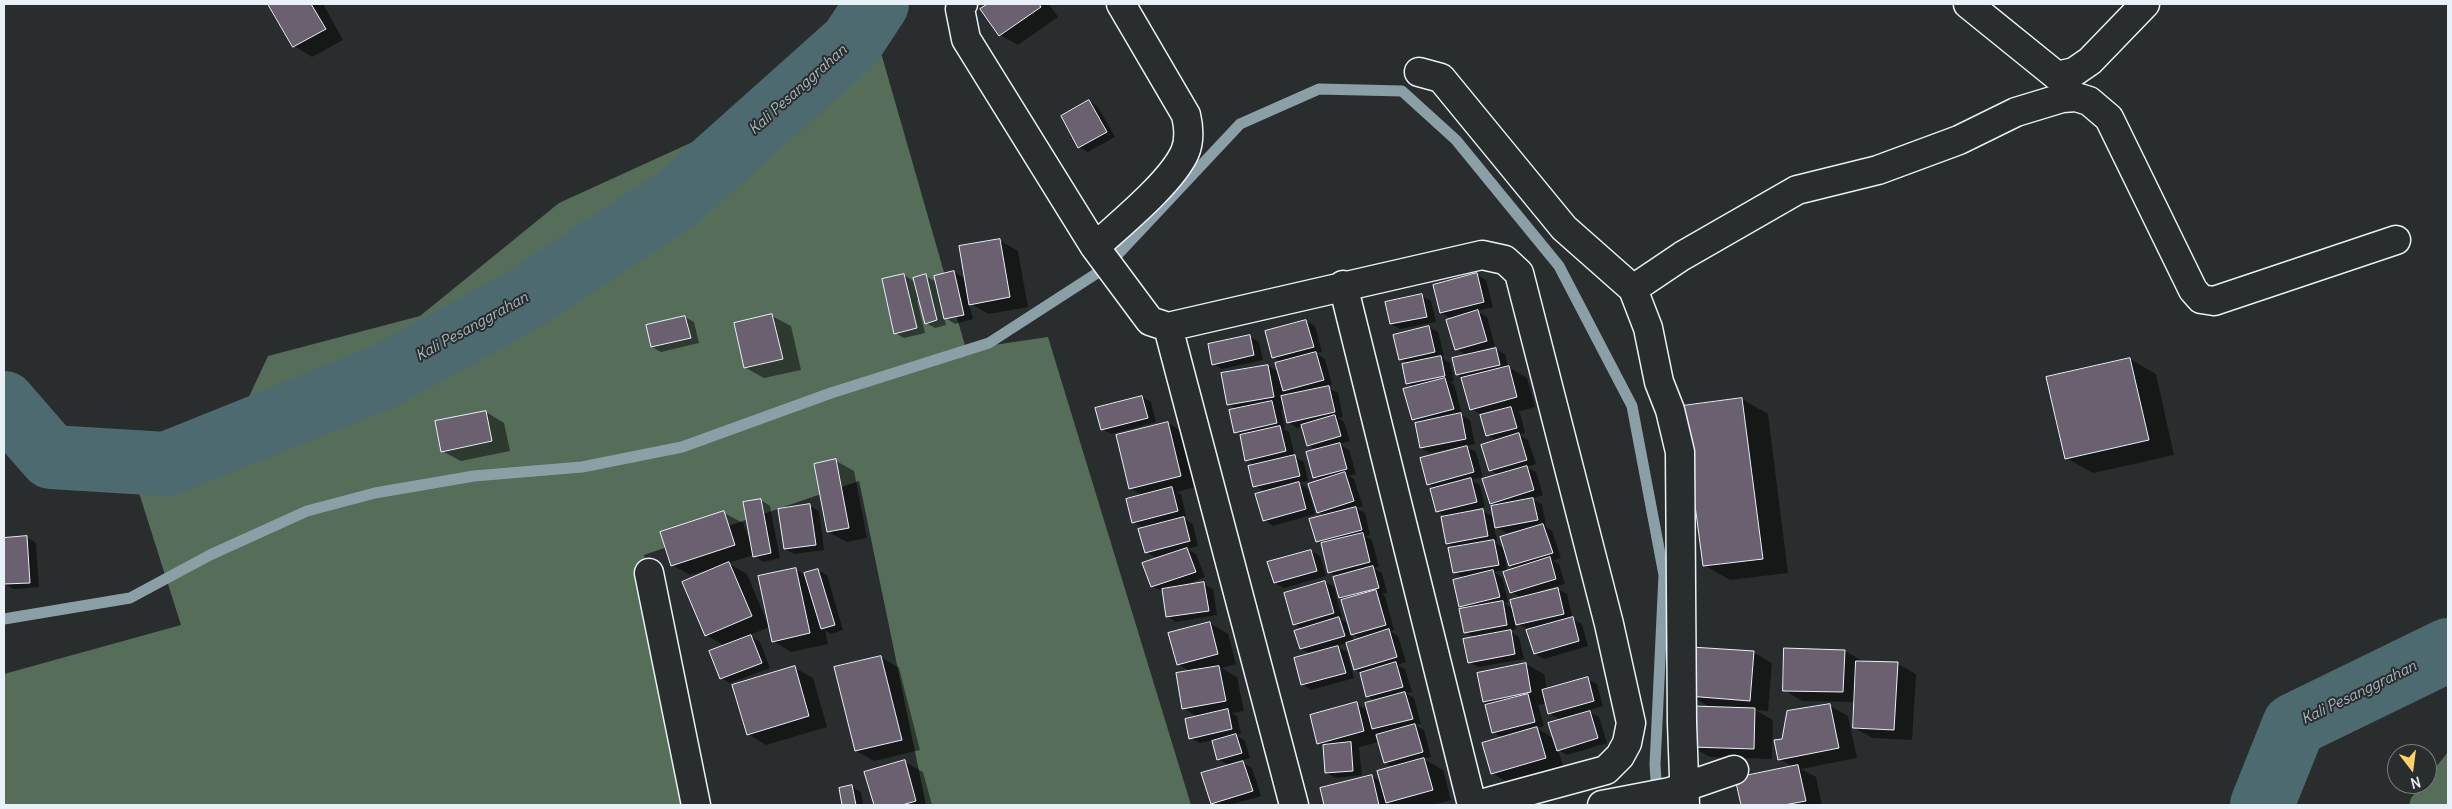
<!DOCTYPE html>
<html>
<head>
<meta charset="utf-8">
<style>
  body { margin:0 }
  #map { position:relative; width:2452px; height:809px; overflow:hidden; background:#2a2d2e; font-family:Delius,sans-serif }
  canvas { display:block }
  .frame { position:absolute; inset:0; border:5px solid #e8f1f8; pointer-events:none }
  .north { position:absolute; left:2387px; top:744px; width:50px; height:50px; box-sizing:border-box; background:#2a2d2e; border:1px solid #767b7f; border-radius:50%; rotate:165deg; font-size:14px; font-weight:700; line-height:20px; text-align:center; color:#e8f1f8 }
  .north::after { content:''; display:block; margin:auto; width:18px; height:22px; background:#ffd166; clip-path:polygon(50% 0,100% 100%,50% 72%,0 100%) }
</style>
</head>
<body>
<div id="map">
<canvas width="2452" height="809"></canvas>
<div class="frame"></div>
<div class="north">N</div>
</div>
<script>
const ctx = document.querySelector('canvas').getContext('2d');
ctx.lineJoin = 'round';
function fillPath(path, color) {
  ctx.fillStyle = color;
  ctx.fill(path, 'evenodd');
}
function strokePath(path, color, width, dash) {
  ctx.strokeStyle = color;
  ctx.lineWidth = width;
  ctx.lineCap = dash ? 'butt' : 'round';
  ctx.setLineDash(dash || []);
  ctx.stroke(path);
}
function label(font, color, halo, rows, align = 'center') {
  ctx.font = font + ' Delius,sans-serif';
  ctx.lineWidth = 4;
  ctx.setLineDash([]);
  ctx.textBaseline = 'middle';
  ctx.strokeStyle = halo;
  ctx.fillStyle = color;
  for (const [text, x, y, turn = 0] of rows) {
    ctx.save();
    ctx.translate(x, y);
    ctx.rotate((+turn || 0) * Math.PI / 180);
    ctx.textAlign = isNaN(turn) ? turn : align;
    if (halo) ctx.strokeText(text, 0, 0);
    ctx.fillText(text, 0, 0);
    ctx.restore();
  }
}
const green = new Path2D(`
  M861 4H867L966 349 1048 337 1191 805H926L859 481 644 555 707 805H4V674L181 625 132 471 227 444 268 356 420 316 559 203 732 124Z
  M2448 752V805H2409L2411 798 2422 784H2427V778Z`);
const shadow = new Path2D(`
  M269 4H323L343 40 312 57 294 46Z
  M990 4H1049L1058 17 1018 45 1000 35 982 10Z
  M1089 101 1098 107 1115 137 1088 152 1079 147Z
  M999 240 1018 251 1028 307 989 314 969 303 973 319 955 324 944 317 946 325 935 328 926 323 920 299 917 300 925 333 904 338 895 333 904 275 915 282 925 276 937 282 954 272 966 279Z
  M1477 275 1486 280 1493 307 1477 311 1487 317 1495 346 1475 352V354L1495 349 1505 354 1508 367 1527 378 1535 407 1517 412 1520 413 1525 433 1519 435 1528 440 1536 464 1527 467 1536 472 1543 495 1532 499 1542 504 1546 525H1543L1552 531 1561 558 1553 561 1559 564 1565 584 1539 591V594L1558 589 1567 594 1573 619 1582 624 1588 646 1544 659 1535 654 1528 629 1515 623 1516 629 1509 631 1519 637 1524 659 1478 667 1469 662 1476 638 1465 632 1466 609 1460 606 1465 578 1454 572 1455 548 1448 544 1447 517 1437 511 1436 489 1428 484 1456 448 1430 453 1421 448 1420 423 1413 419 1414 387 1407 383 1409 364 1400 359 1429 327 1438 332 1444 356 1441 357 1450 363 1454 381 1450 382 1454 384 1462 414H1460L1470 420 1475 444 1465 446 1476 452 1483 477 1471 480 1480 485 1485 507 1466 512 1467 514 1483 511 1495 518 1497 506 1491 503 1499 475 1490 470 1497 441 1487 435 1482 415 1471 409 1463 378 1457 374 1468 356 1456 349 1453 319 1441 313ZM1494 526 1506 533 1523 529V531L1504 548 1494 542 1497 541ZM1505 551 1510 566 1516 569 1507 572 1504 552ZM1504 570 1511 592 1522 598 1513 609 1504 603 1508 602 1502 577 1494 572Z
  M1422 296 1431 301 1436 322 1400 329 1391 324Z
  M772 316 791 326 801 370 764 378 746 368 736 324Z
  M685 317 694 322 699 343 661 352 652 347 648 326Z
  M1306 321 1315 326 1322 352 1316 353 1325 359 1332 385 1327 387 1338 393 1343 417 1338 418 1344 422 1350 441 1339 444 1349 450 1356 474 1349 476 1354 479 1363 506 1356 508 1365 513 1370 535 1365 536 1372 540 1379 567 1374 568 1382 573 1387 593 1382 594 1385 596 1394 630 1390 631 1398 636 1406 662 1398 665 1405 669 1412 692 1406 693 1414 698 1421 724 1415 725 1424 730 1431 757 1424 759 1443 770 1451 800 1433 805H1326L1322 789 1372 776 1381 782 1394 768 1385 762 1379 742 1359 747 1362 775 1336 778 1326 773 1324 746 1318 743 1356 704 1369 711 1375 701 1367 696 1361 673 1355 670 1347 643 1336 646 1347 652 1354 678 1311 690 1302 684 1311 654 1301 649 1303 629 1294 624 1325 582 1334 587 1342 618 1340 619 1350 624 1340 598 1338 577 1329 572 1322 545 1317 541 1325 516 1318 512 1321 481 1314 477 1318 451 1308 445 1303 426 1297 428 1288 422 1285 408 1281 409 1285 428H1282L1289 432 1295 457 1304 462 1308 481 1299 483 1308 489 1315 514 1273 526 1264 520 1265 492 1255 486 1256 466 1246 460 1241 435 1235 432 1238 410 1228 404 1268 366 1279 372 1282 363 1273 357ZM1351 633 1361 639 1354 642Z
  M1249 336 1259 342 1263 360 1222 369 1213 364Z
  M2130 359 2156 374 2174 455 2093 473 2066 458Z
  M1142 397 1151 402 1156 422 1111 434 1102 429Z
  M1742 399 1768 414 1788 573 1730 580 1704 565Z
  M486 412 504 423 510 451 461 461 442 451Z
  M1168 423 1186 434 1199 486 1177 492 1181 494 1186 516 1181 517 1193 524 1198 546 1187 549 1196 554 1205 577 1177 588 1204 584 1213 589 1217 615 1176 622 1167 616 1163 591 1152 587 1165 557V555L1155 557 1146 552 1145 529 1133 522 1144 496 1130 488Z
  M836 461 854 471 867 538 847 542 828 532Z
  M761 500 770 506 780 558 763 562 754 555 728 563 747 574 767 622 796 570 804 574 818 570 827 575 843 630 831 634 825 630 828 644 791 652 773 641 770 627 750 635 760 642 770 668 730 683 721 678 725 646 706 635 715 568 690 575 672 565 724 513 743 523 754 552Z
  M810 506 819 511 824 550 794 554 785 549Z
  M27 537 36 543 39 587 14 589 4 584V539Z
  M1311 551 1320 556 1326 576 1284 588 1275 583Z
  M1210 623 1228 634 1236 664 1221 668 1237 677 1244 711 1232 713 1237 716 1241 734 1236 735 1245 741 1250 758 1240 761 1252 768 1261 796 1230 805H1216L1212 803 1230 766 1218 759 1213 740 1200 743 1191 738 1198 717 1183 708 1191 672 1178 664Z
  M1845 651 1863 661 1898 664 1916 674 1912 740 1873 738 1854 728 1856 702 1802 701 1784 690Z
  M1753 652 1772 663 1768 711 1755 710 1773 720 1772 759 1710 757 1692 747 1712 708 1689 695Z
  M881 657 899 668 920 750 874 761 856 751Z
  M1526 664 1544 674 1547 690 1587 679 1597 684 1603 706 1587 711 1599 717 1607 743 1567 755 1558 750 1564 768 1510 784 1492 773 1503 738 1493 732 1489 705 1484 702ZM1547 703 1549 713 1559 719 1572 715 1573 717 1554 739 1537 728 1544 726 1538 705Z
  M795 668 813 678 827 727 766 745 748 734Z
  M1830 706 1848 716 1857 758 1801 769 1816 777 1822 805H1742L1737 779 1794 767 1779 759 1783 740Z
  M905 762 923 772 932 805H875L866 773Z
  M852 787 861 792 863 805H844L841 789Z`);
const stream = new Path2D(`
  M4 619 130 598 210 555 307 511 375 493 474 476 582 467 682 447 831 393 989 343 1105 268 1240 124 1319 89 1402 91 1456 140 1559 266 1632 406 1664 575 1655 765 1657 795`);
const river = new Path2D(`
  M4 403 51 457 166 464 385 376 521 301 674 201 852 42 877 4
  M2262 805 2294 725 2448 650`);
const building = new Path2D(`
  M268 4H311L326 29 293 47Z
  M988 4H1039L1041 7 999 36 980 9Z
  M1089 100 1107 132 1078 148 1061 116Z
  M1000 239 1010 297 969 305 959 246Z
  M954 271 964 315 944 319 934 276Z
  M1477 273 1484 302 1440 313 1433 285Z
  M904 274 917 328 894 334 882 279Z
  M926 274 937 320 925 324 913 278Z
  M1422 294 1427 317 1390 324 1385 302Z
  M1478 310 1487 341 1455 350 1446 320Z
  M772 314 783 359 744 368 734 323Z
  M685 316 691 338 651 347 646 325Z
  M1306 320 1314 347 1272 358 1265 331Z
  M1429 326 1435 352 1399 360 1393 335Z
  M1250 335 1254 355 1212 365 1208 344Z
  M1496 348 1500 365 1456 375 1452 358Z
  M1316 352 1324 380 1283 391 1275 363Z
  M1441 356 1445 376 1406 384 1402 364Z
  M2130 358 2149 440 2065 459 2046 377Z
  M1268 365 1274 397 1227 405 1221 373Z
  M1509 366 1517 397 1470 410 1461 378Z
  M1445 378 1454 409 1412 420 1403 389Z
  M1329 386 1335 412 1287 423 1281 396Z
  M1142 396 1148 418 1101 430 1095 408Z
  M1742 398 1763 559 1703 566 1682 406Z
  M1272 401 1277 423 1234 433 1229 410Z
  M1511 407 1517 428 1486 436 1480 415Z
  M486 411 492 441 441 452 435 421Z
  M1461 413 1466 439 1420 448 1415 423Z
  M1335 415 1341 436 1307 446 1301 425Z
  M1168 422 1181 476 1129 489 1116 435Z
  M1280 426 1286 451 1245 461 1240 435Z
  M1519 433 1527 460 1489 471 1481 445Z
  M1340 443 1347 469 1313 478 1306 452Z
  M1467 446 1474 472 1427 485 1420 458Z
  M1295 455 1300 476 1253 487 1248 466Z
  M836 459 849 528 827 532 814 464Z
  M1527 466 1534 490 1490 504 1482 479Z
  M1345 472 1354 501 1317 513 1308 484Z
  M1471 478 1477 502 1436 512 1430 489Z
  M1299 482 1306 509 1263 521 1255 494Z
  M1172 487 1178 511 1132 523 1126 499Z
  M1533 498 1538 520 1495 528 1491 506Z
  M761 499 771 553 753 557 743 502Z
  M810 504 816 545 784 549 778 509Z
  M1356 507 1362 530 1316 542 1309 519Z
  M1483 509 1488 536 1446 544 1441 517Z
  M724 511 735 545 671 566 660 532Z
  M1184 517 1190 541 1145 553 1138 529Z
  M1543 524 1553 553 1509 566 1500 537Z
  M1363 533 1370 562 1328 573 1321 543Z
  M27 536 30 583 4 584V538Z
  M1494 540 1499 565 1453 573 1448 548Z
  M1187 548 1196 572 1151 587 1142 563Z
  M1311 550 1317 571 1274 583 1267 562Z
  M1550 557 1556 579 1510 593 1503 572Z
  M729 562 752 616 705 636 682 582Z
  M1373 566 1379 588 1339 598 1333 577Z
  M796 568 810 633 772 642 758 576Z
  M818 569 835 625 821 629 804 573Z
  M1493 570 1500 597 1459 607 1453 580Z
  M1325 581 1334 613 1293 625 1284 593Z
  M1204 582 1209 611 1166 617 1162 589Z
  M1558 588 1564 614 1516 625 1510 600Z
  M1376 590 1386 625 1351 635 1341 600Z
  M1503 601 1507 625 1464 633 1459 609Z
  M1339 617 1345 636 1300 649 1294 631Z
  M1573 617 1579 641 1534 654 1526 630Z
  M1210 622 1218 654 1177 665 1168 633Z
  M1389 629 1397 657 1354 670 1346 643Z
  M1511 630 1515 654 1468 663 1463 639Z
  M751 635 762 663 720 679 709 651Z
  M1338 646 1346 673 1301 685 1294 658Z
  M1691 647 1754 651 1750 701 1688 696Z
  M1784 648 1845 650 1843 692 1783 691Z
  M881 656 902 740 855 751 834 667Z
  M1856 661 1898 662 1894 730 1853 728Z
  M1396 662 1403 687 1366 697 1360 673Z
  M1526 663 1531 692 1483 702 1477 673Z
  M795 666 809 716 747 735 732 685Z
  M1219 666 1226 701 1182 709 1176 673Z
  M1588 677 1594 701 1548 714 1542 690Z
  M1405 692 1413 719 1372 729 1365 703Z
  M1528 694 1535 722 1492 733 1485 705Z
  M1357 702 1364 731 1317 744 1310 715Z
  M1830 704 1839 748 1778 760 1774 740 1782 739 1787 711Z
  M1692 706 1755 708 1754 749 1691 747Z
  M1228 709 1232 729 1189 739 1185 719Z
  M1590 711 1598 738 1557 751 1548 723Z
  M1415 724 1423 752 1384 763 1376 735Z
  M1537 727 1546 758 1491 774 1482 743Z
  M1236 734 1242 753 1217 760 1212 741Z
  M1351 742 1353 771 1325 773 1323 745Z
  M1424 758 1433 790 1386 803 1377 771Z
  M905 760 916 801 902 805H874L864 772Z
  M1243 761 1253 791 1211 804 1201 773Z
  M1798 765 1806 801 1784 805H1741L1735 778Z
  M1372 775 1379 805H1324L1320 788Z
  M852 785 856 805H842L839 788Z`);
const street = new Path2D(`
  M963 4 960 9 966 39 1095 247 1150 321 1168 327 1482 255 1505 260 1519 273 1609 624 1631 723 1627 743 1620 756 1606 770 1477 805
  M1968 4 2057 76 2074 72 2090 61 2145 4
  M1419 72 1441 78 1564 228 1633 289 1648 328 1659 382 1670 410 1680 452 1682 723 1685 805
  M1095 247C1120 224 1172 182 1185 152 1190 140 1189 128 1186 115L1121 4
  M1343 285 1472 805
  M1633 289 1682 256 1797 190 1878 170 1959 140 2016 112 2062 98 2076 97 2089 101 2109 118 2193 290 2201 299 2214 301 2396 240
  M1168 327 1294 805
  M649 573 696 805
  M1602 805 1670 792 1734 770`);
const waterNames = [
  ["Kali Pesanggrahan",798,90,-42],
  ["Kali Pesanggrahan",472,327,-29],
  ["Kali Pesanggrahan",2359,693,-26]
];
fillPath(green, '#566d5a');
fillPath(shadow, '#0007');
strokePath(stream, '#8ba0a6', 11);
strokePath(river, '#4d6a70', 64);
fillPath(building, '#6a6070');
strokePath(building, '#e8f1f8', 1);
strokePath(street, '#e8f1f8', 31);
strokePath(street, '#2a2d2e', 28);
label('italic 15px', '#aabbc2', '#2a2d2e', waterNames);
</script>
</body>
</html>
